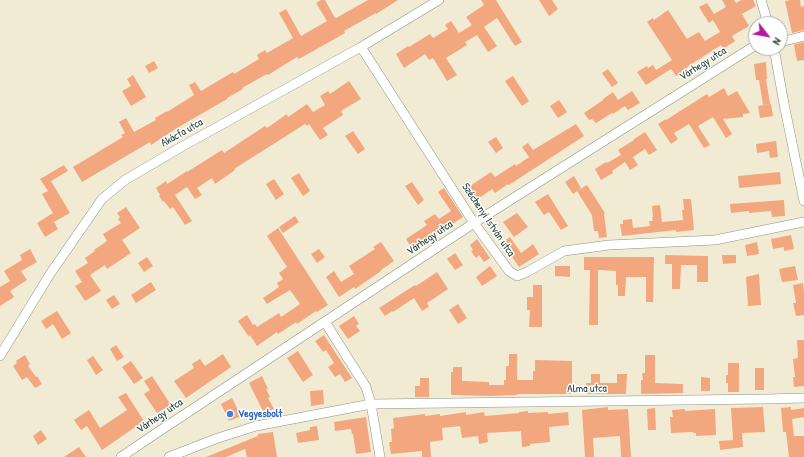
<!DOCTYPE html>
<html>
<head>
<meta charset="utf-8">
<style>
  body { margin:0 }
  #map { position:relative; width:804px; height:457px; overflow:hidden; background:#f2ebd4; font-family:"Patrick Hand",sans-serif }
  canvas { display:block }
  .north { position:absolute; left:748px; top:16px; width:40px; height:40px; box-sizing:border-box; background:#fff; border:1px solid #a5b1ae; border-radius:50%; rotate:121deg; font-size:11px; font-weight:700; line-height:16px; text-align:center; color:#1f3d34 }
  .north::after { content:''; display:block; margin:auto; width:14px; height:18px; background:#b5179e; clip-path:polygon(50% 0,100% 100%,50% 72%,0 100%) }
</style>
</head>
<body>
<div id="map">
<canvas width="804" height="457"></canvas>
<div class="north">N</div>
</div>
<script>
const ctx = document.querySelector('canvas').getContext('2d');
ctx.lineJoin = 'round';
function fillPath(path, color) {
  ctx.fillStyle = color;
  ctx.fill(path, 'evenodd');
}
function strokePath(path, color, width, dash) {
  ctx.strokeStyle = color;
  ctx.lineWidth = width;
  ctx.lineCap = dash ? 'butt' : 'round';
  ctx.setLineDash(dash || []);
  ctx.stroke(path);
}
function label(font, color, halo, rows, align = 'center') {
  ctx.font = font + ' "Patrick Hand",sans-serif';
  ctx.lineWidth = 3;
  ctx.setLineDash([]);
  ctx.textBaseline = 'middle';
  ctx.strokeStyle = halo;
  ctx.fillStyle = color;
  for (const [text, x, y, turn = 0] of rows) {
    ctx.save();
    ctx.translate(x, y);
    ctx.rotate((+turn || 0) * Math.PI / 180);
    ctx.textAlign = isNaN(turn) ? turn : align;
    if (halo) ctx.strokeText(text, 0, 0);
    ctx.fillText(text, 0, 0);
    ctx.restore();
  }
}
const building = new Path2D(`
  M321 0H325L335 18 336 17V18L368 0H398L376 14V13L344 31 345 33 299 59 297 57 268 75 267 74 242 88 243 89 227 98V99L177 128 151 145 150 142 82 182 73 167 123 137 121 135 125 133 119 122 126 118 134 132 156 120 155 118 167 111V112L194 95 189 85 195 82 201 91 233 72 234 74 259 59 257 55 265 50 267 53 293 38 279 13 286 9 301 36 327 21 316 3Z
  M481 0H496L522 42 515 46 497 18 484 27 497 46 488 52 477 35 465 42 467 45 446 58 457 75 447 81 433 58 429 60 425 54 404 68 396 54 408 46 409 47 430 34 433 38 448 29 445 25 451 21 459 33 472 25 466 17 484 5Z
  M539 0H552L558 9 549 16Z
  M722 0H734L736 3 741 0H753L756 6 742 14 749 26 732 36 735 41 723 49 721 45 687 67 688 69 676 76 671 69 646 85 637 72 647 66 648 68 653 65 656 70 672 60 647 22 653 18 654 20 668 10 687 39 699 32 705 41 720 32 713 20 709 23 699 7 707 3 714 14 726 7Z
  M791 0H800L801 7 804 6V30L792 33 785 1Z
  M804 42V60L797 61 794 45 795 44Z
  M154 61 158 68 149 73 145 66Z
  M766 62 767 79H766L770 104 763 105 759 80H756L754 64Z
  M608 69 618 83 612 87 602 73Z
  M133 75 146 97 131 106 122 91 131 86 127 79Z
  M513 76 529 101 522 106 505 81Z
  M349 81 361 99 341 111 343 115 323 128 328 135 320 140 309 124 307 126 305 124 234 169 235 170 215 184 212 178 197 188 202 195 195 199 187 187 175 195 192 221 185 225 173 207 170 209 164 201 163 202 159 196 160 195 156 188 166 181 167 184 187 171V172L222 150 224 153 265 126 267 128 287 114 288 117 307 104 313 112 325 105 320 96 328 91 330 94Z
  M724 88 728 96 737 91 750 113 743 114V117L723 119 732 134 726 138 713 117 698 126 710 145 704 148 689 124 674 133 678 139 671 144 658 124 666 119V120L707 94 709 97Z
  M632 91 640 103 628 110 625 106 613 114 612 113 596 123 592 119 589 120 584 113 603 100V99L613 92 618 100Z
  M559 100 567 112 558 118 550 106Z
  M771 104 773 116 760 118 758 106Z
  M576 124 584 136 509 185 508 184 495 193 492 189 475 201 467 188 491 172 495 177 515 164 516 166 529 157 522 147 528 143 533 150Z
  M353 131 365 149 358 154 345 136Z
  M645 132 657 150 649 155 645 149 633 157 638 165 630 170 625 162 612 171 613 173 601 180 595 169 606 162 607 163 621 155 618 150 634 140V139Z
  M496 137 503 148 496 153 488 142Z
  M776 141 778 157 770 158 769 151 757 153 756 144Z
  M64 165 68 171 51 181 70 213 54 222 58 229 45 237 37 223 53 213 42 194 48 191 40 179Z
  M780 172 781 184 739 188 738 176Z
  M299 173 310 191 303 196 291 178Z
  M574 176 581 188 573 194 565 182Z
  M274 179 284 194 276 200 266 184Z
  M412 182 424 200 418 205 405 186Z
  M587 185 605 213 604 214 607 237 599 238 598 231H594L592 215 577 191Z
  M444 188 463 217 413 250 406 239 427 225 424 221 435 214 439 219 451 211 438 192Z
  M548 194 568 226 561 230 549 212 544 215 535 202Z
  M683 199H691L694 230 676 232V230L622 236 620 224H623V220L632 219 633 228 650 226 649 221H653L652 217H653L652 206 660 205 662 222 683 220 682 210H684Z
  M784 200 785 216 772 217 771 211 749 213V211L731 213 730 204Z
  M126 207 140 228 122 240 131 253 107 269 105 265 90 275 101 291 85 301 75 286 82 282 75 271 88 263 85 258 95 251 94 250 107 241 103 234 121 223 118 219 120 217 117 213Z
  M517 213 528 227 514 237 503 222Z
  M295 216 299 222 283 233 279 227Z
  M278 228 328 305 317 312 316 311 297 324 296 322 278 334 277 332 257 346 250 335 249 337 238 321 247 315 253 325 255 324 257 327 279 313 281 317 300 304 290 290 267 304 263 298 279 287 277 283 283 279 279 273 287 267 267 236Z
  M791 235 794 249 784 251V247L773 249 771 239Z
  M510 237 521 253 533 244 539 254 519 267 508 251 507 252 501 243Z
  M477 239 490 258 484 262 479 255 476 258 471 251 473 250 470 245Z
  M381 242 394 261 381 270V271L355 289 354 287 339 297 326 277 334 271 341 282 354 274 349 266 375 249 373 247Z
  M757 242 759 254 747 256 745 245Z
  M30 249 37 262 21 271 27 280 10 291 14 297 0 306V287L10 281 4 271 22 260 20 255Z
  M319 249 325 257 317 263 311 254Z
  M455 253 463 265 455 270 447 259Z
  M665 255 708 256V282H697V265H681L680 289H672V264H665Z
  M722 255H736V263L723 264Z
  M147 257 153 266 144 272 138 263Z
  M584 257H654L653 302H646V277H626L625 296H618V285H616V271L598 270V325H589L590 270H584Z
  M490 266 497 276 482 286 476 277Z
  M555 266H570V277L555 276Z
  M795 266 798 280 782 282 779 269Z
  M437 272 448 289 427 303 429 307 422 311 414 298 393 312 392 311 385 316 379 308 415 285 416 286Z
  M759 274 761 305 748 306 746 277Z
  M151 282 156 290 136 303 131 295Z
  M803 283 804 292V315L796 316 793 303H796L793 285Z
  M533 285H542V327H529L530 310H527V297H533Z
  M114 295 120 304 112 309 106 300Z
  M458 304 467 318 458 324 449 310Z
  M57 311 71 333 62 339 53 324 46 329 41 321Z
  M354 316 359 324 356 326 360 331 348 339 339 326Z
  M324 335 352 378 345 382 340 374 335 377 328 367 334 363 326 350 323 352 315 341Z
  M797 340H804V386L794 387 793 377H795L793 359 798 358Z
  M116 345 124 357 117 361 110 349Z
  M298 351 313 375 303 382 287 358Z
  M223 354 231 367 186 398 174 381 194 368 192 364 200 359 205 366Z
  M509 354H517V380H533V371H535V360L572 361V394H517V395L489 396 451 395V372H453V367H462V381L489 382V385H504V380H506V366H509Z
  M25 355 30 364 28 366 36 377 37 376 42 384 35 388 27 377 22 380 13 366 17 363 16 361Z
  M645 355H655V383L683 384V393L641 394V380H643L642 373H645Z
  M93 356 103 370 96 375 87 360Z
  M131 361 143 378 134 384 122 367Z
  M728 363H739V392H728V383H726V375H728Z
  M755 368H764V390H755Z
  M591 374H600V383H617V374H627L626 394H586V383H591Z
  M152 376 171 405 157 413 144 394 150 390 144 381Z
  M262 376 268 389H266L270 397 268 398 274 409 264 413 249 383Z
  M701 377 710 378V391H701Z
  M420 378H429V397H415V386H420Z
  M323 390 324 404 311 406 310 391Z
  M126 393 144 421 102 450 87 426 81 430 74 420 89 410 100 428 127 410 118 397Z
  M232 398 241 416 229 421 221 404Z
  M608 407V410L628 409 631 457H621L620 436 593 438 594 457H585L582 410Z
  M763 407 765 432 742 433 743 447 720 450 719 441 733 440 731 408Z
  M791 407V410L804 408V417L792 419 794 436H804V457H789L786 432H783L781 408Z
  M655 408 656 430H648L647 409Z
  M685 409V411L715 409 716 435 696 436V433H693V432L671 433 670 417H673L672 410Z
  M528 411V413L548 412V414L568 412 569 425 549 427 550 442 530 444V446L522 447 521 431 487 433 488 442 479 444 478 436 462 438 460 426 442 428 443 440 430 442 431 457H422V451L391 454 389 442H392L391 429 394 428 393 418 425 414V416L440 414V416L466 412V415L484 412 485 416 519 413V412Z
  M366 417 371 452 356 454 353 434H352L351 429 335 431 334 422Z
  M317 426 319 440 298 443 296 433 310 430V427Z
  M41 430 47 439 38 445 33 436Z
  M273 432 277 457H247L245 449 226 457H206L258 436V434Z
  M79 447 86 457H64Z`);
const minor = new Path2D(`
  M761 0 768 24
  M780 42 804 36
  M361 47 474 223 509 271 517 276 527 272 564 251 609 245 715 240 804 222
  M774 48 784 104 804 201
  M325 322 366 387 371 404 380 457
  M0 356 50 274 102 199 125 180 183 146 361 47 439 0
  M121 457 155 434 474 223 756 45
  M169 457 218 438 256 426 371 404 766 399 804 398`);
const markers = [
  [230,414,4,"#3f7fe0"]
];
const streetNames = [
  ["Várhegy utca",703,64,-32],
  ["Akácfa utca",182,133,-30],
  ["Széchenyi István utca",488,220,56],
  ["Várhegy utca",430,238,-34],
  ["Alma utca",587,389,-1],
  ["Várhegy utca",160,416,-34]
];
const shopNames = [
  ["Vegyesbolt",238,414]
];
fillPath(building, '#f3a77f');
strokePath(minor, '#889484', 10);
strokePath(minor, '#fff', 9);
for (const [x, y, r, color] of markers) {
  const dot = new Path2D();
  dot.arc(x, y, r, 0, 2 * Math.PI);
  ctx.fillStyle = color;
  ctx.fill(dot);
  strokePath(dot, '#fff', 1.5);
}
label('11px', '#1f3d34', '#fff', streetNames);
label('bold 11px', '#366cbe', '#fff', shopNames, 'left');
</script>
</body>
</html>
